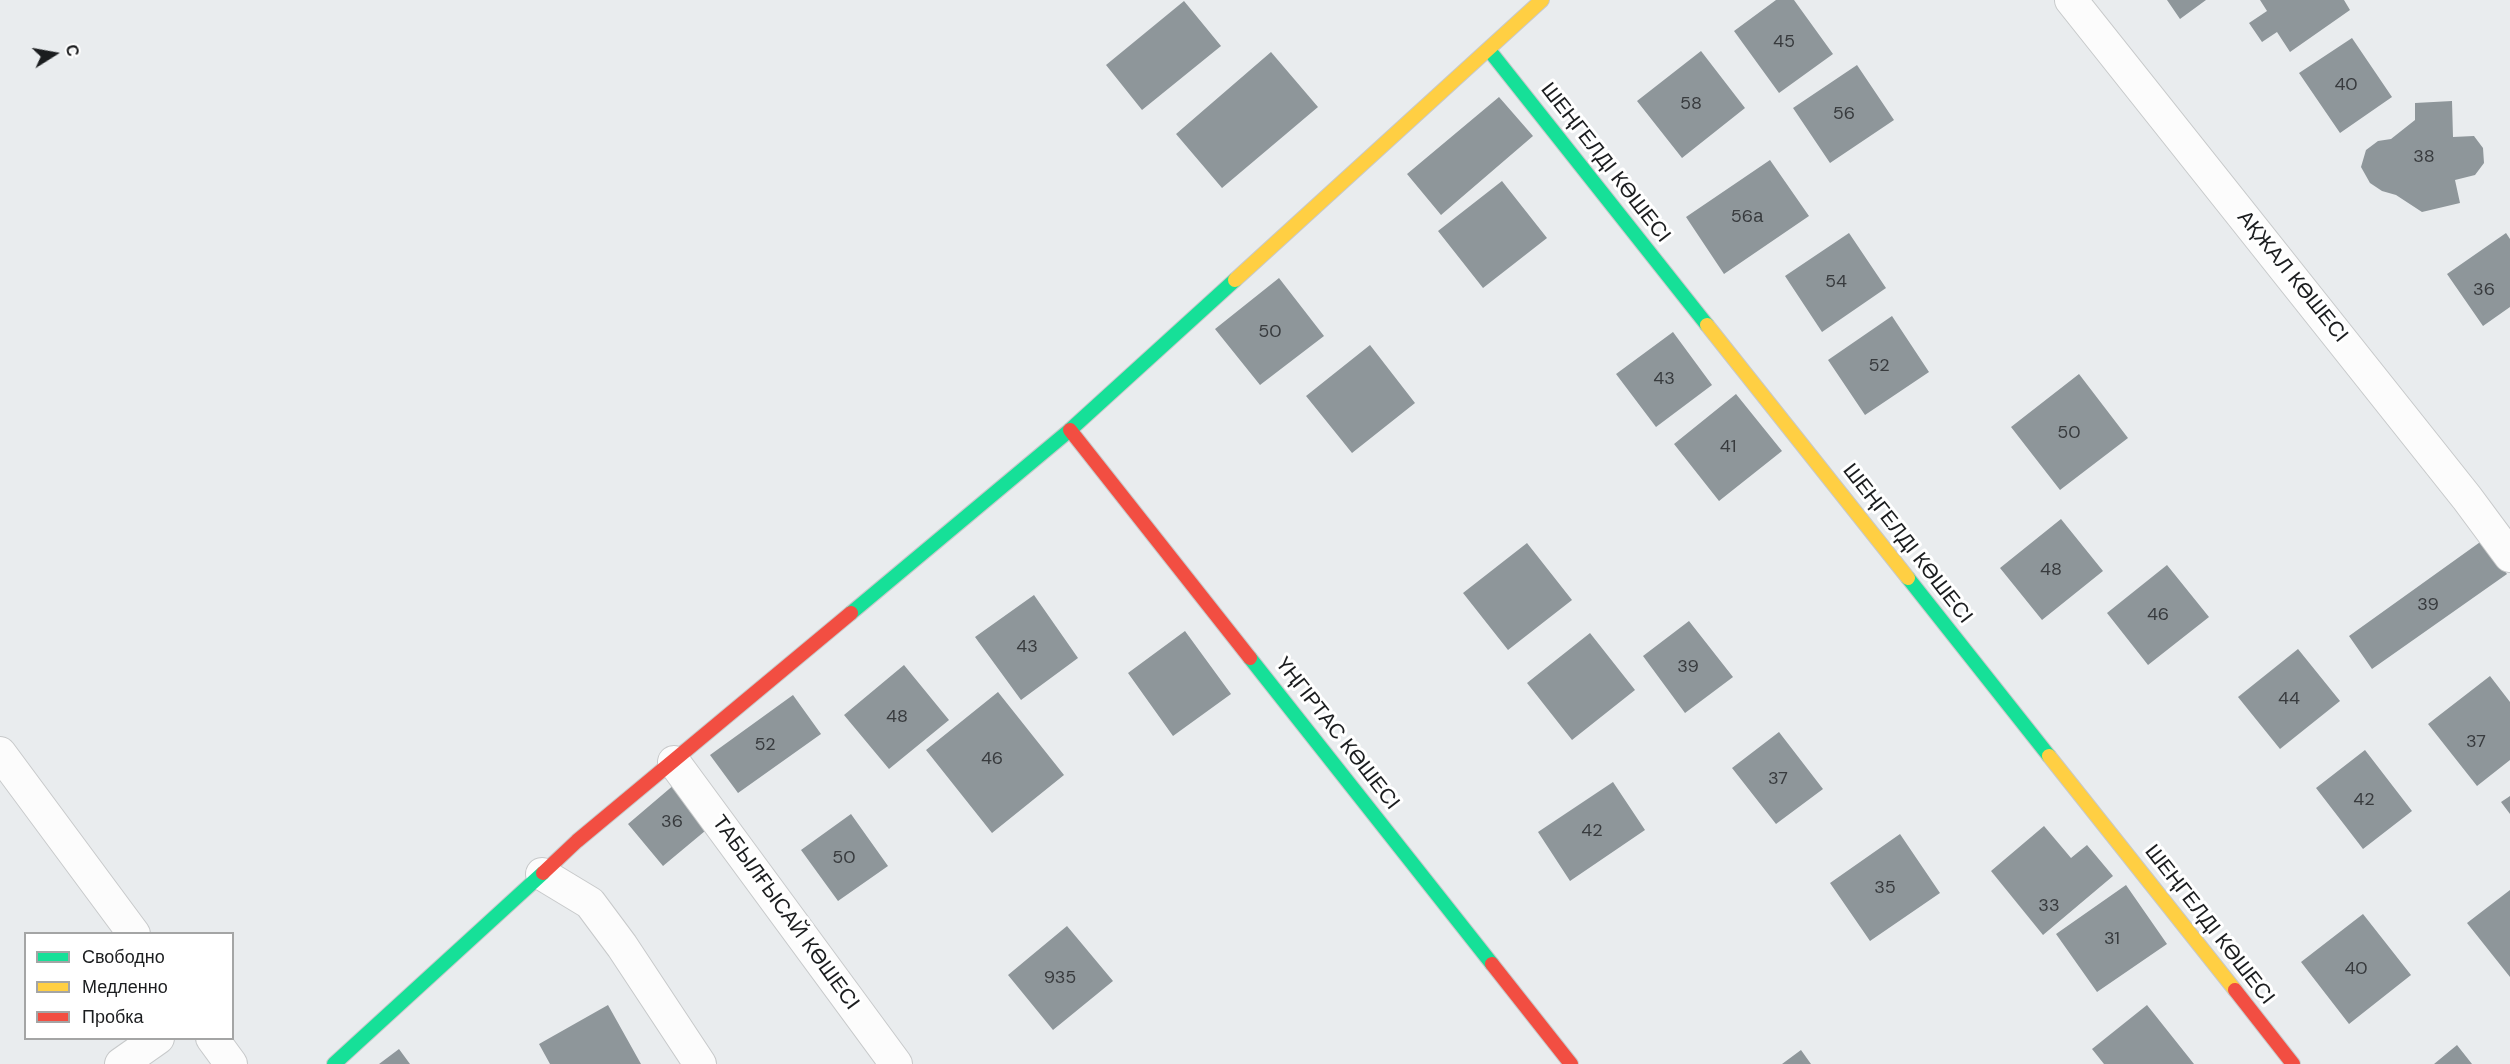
<!DOCTYPE html>
<html>
<head>
<meta charset="utf-8">
<style>
  body { margin:0 }
  #map { position:relative; width:2510px; height:1064px; overflow:hidden; background:#e9ecee; font-family:"DM Sans",sans-serif }
  canvas { display:block }
  .legend { position:absolute; left:24px; top:932px; width:210px; height:108px; box-sizing:border-box; background:#fff; border:2px solid #a4a5a5; margin:0; padding:8px 10px; list-style:none; font-size:18px; color:#1b1d1f }
  .legend li { display:flex; align-items:center; gap:12px; height:30px }
  .legend b { width:30px; border:2px solid #a4a5a5 }
  .north { position:absolute; left:24px; top:24px; width:60px; height:60px; -webkit-text-stroke:4px #fff; paint-order:stroke; rotate:79deg; font-size:16px; font-weight:700; line-height:24px; text-align:center; color:#1b1d1f }
  .north::after { content:''; display:block; margin:auto; width:21px; height:27px; background:#1b1d1f; clip-path:polygon(50% 0,100% 100%,50% 72%,0 100%) }
</style>
</head>
<body>
<div id="map">
<canvas width="2510" height="1064"></canvas>
<ul class="legend">
<li><b style="height:8px;background:#16e098"></b>Свободно</li>
<li><b style="height:8px;background:#ffcf43"></b>Медленно</li>
<li><b style="height:8px;background:#f24e42"></b>Пробка</li>
</ul>
<div class="north">С</div>
</div>
<script>
const ctx = document.querySelector('canvas').getContext('2d');
ctx.lineJoin = 'round';
function fillPath(path, color) {
  ctx.fillStyle = color;
  ctx.fill(path, 'evenodd');
}
function strokePath(path, color, width, dash) {
  ctx.strokeStyle = color;
  ctx.lineWidth = width;
  ctx.lineCap = dash ? 'butt' : 'round';
  ctx.setLineDash(dash || []);
  ctx.stroke(path);
}
function label(font, color, halo, rows, align = 'center') {
  ctx.font = font + ' "DM Sans",sans-serif';
  ctx.lineWidth = 6;
  ctx.setLineDash([]);
  ctx.textBaseline = 'middle';
  ctx.strokeStyle = halo;
  ctx.fillStyle = color;
  for (const [text, x, y, turn = 0] of rows) {
    ctx.save();
    ctx.translate(x, y);
    ctx.rotate((+turn || 0) * Math.PI / 180);
    ctx.textAlign = isNaN(turn) ? turn : align;
    if (halo) ctx.strokeText(text, 0, 0);
    ctx.fillText(text, 0, 0);
    ctx.restore();
  }
}
const building = new Path2D(`
  M1776 0H1794L1833 54 1779 93 1734 31Z
  M2167 0H2206L2180 19Z
  M2260 0H2344L2350 10 2290 52 2277 32 2262 42 2249 23 2267 11Z
  M1184 1 1221 46 1142 110 1106 65Z
  M2352 38 2392 97 2340 133 2299 73Z
  M1701 51 1745 108 1682 158 1637 101Z
  M1271 52 1318 107 1222 188 1176 134Z
  M1857 65 1894 120 1830 163 1793 108Z
  M1499 97 1533 136 1441 215 1407 174Z
  M2452 101 2453 137 2474 136 2483 148 2484 163 2475 175 2455 180 2460 203 2422 212 2396 195 2382 191 2370 183 2361 167 2366 150 2378 141 2391 139 2415 120V103Z
  M1770 160 1809 216 1724 274 1686 217Z
  M1502 181 1547 238 1483 288 1438 231Z
  M1849 233 1886 288 1822 332 1785 276Z
  M2506 233 2510 239V307L2483 326 2447 274Z
  M1279 278 1324 336 1260 385 1215 329Z
  M1892 316 1929 372 1865 415 1828 360Z
  M1673 332 1712 385 1656 427 1616 374Z
  M1370 345 1415 403 1352 453 1306 396Z
  M2079 374 2128 438 2060 490 2011 427Z
  M1736 394 1782 451 1719 501 1674 444Z
  M2061 519 2103 571 2042 620 2000 568Z
  M2483 540 2507 574 2372 669 2349 636Z
  M1527 543 1572 600 1508 650 1463 593Z
  M2167 565 2209 617 2148 665 2107 613Z
  M1034 595 1078 658 1021 700 975 637Z
  M1689 621 1733 677 1685 713 1643 656Z
  M1185 631 1231 694 1173 736 1128 673Z
  M1590 633 1635 690 1572 740 1527 683Z
  M2298 649 2340 701 2280 749 2238 697Z
  M904 665 949 720 889 769 844 715Z
  M2490 676 2510 702V760L2477 786 2428 724Z
  M998 692 1064 775 992 833 926 750Z
  M793 695 821 734 738 793 710 755Z
  M1779 732 1823 789 1776 824 1732 768Z
  M2365 750 2412 811 2363 849 2316 788Z
  M682 778 717 821 663 866 628 824Z
  M1613 782 1645 830 1570 881 1538 832Z
  M2510 796V814L2501 802Z
  M851 814 888 866 838 901 801 850Z
  M2044 826 2071 858 2087 845 2113 876 2043 935 1991 871Z
  M1900 834 1940 893 1870 941 1830 883Z
  M2126 885 2167 944 2097 992 2056 934Z
  M2510 890V977L2467 923Z
  M2363 914 2411 975 2349 1024 2301 962Z
  M1067 926 1113 981 1053 1030 1008 975Z
  M608 1005 641 1064H550L539 1044Z
  M2147 1005 2194 1064H2104L2092 1049Z
  M2457 1045 2472 1064H2434Z
  M399 1049 410 1064H379Z
  M1801 1050 1811 1064H1782Z`);
const street = new Path2D(`
  M2071 0 2467 498 2510 556
  M0 753 134 934
  M674 762 896 1064
  M542 874 590 903 622 946 700 1064
  M212 1038 231 1064
  M121 1064 158 1038`);
const fast = new Path2D(`
  M1489 50 1707 325
  M1908 578 2049 756
  M851 613 1070 430 1235 280
  M1250 658 1492 964
  M334 1064 543 873`);
const slow = new Path2D(`
  M1235 280 1542 0
  M1707 325 1908 578
  M2049 756 2235 990`);
const jam = new Path2D(`
  M1070 430 1250 658
  M543 873 577 841 851 613
  M1492 964 1571 1064
  M2235 990 2293 1064`);
const numberNames = [
  ["45",1784,42],
  ["40",2346,85],
  ["58",1691,104],
  ["56",1844,114],
  ["38",2424,157],
  ["56а",1747,217],
  ["54",1836,282],
  ["36",2484,290],
  ["50",1270,332],
  ["52",1879,366],
  ["43",1664,379],
  ["50",2069,433],
  ["41",1728,447],
  ["48",2051,570],
  ["39",2428,605],
  ["46",2158,615],
  ["43",1027,647],
  ["39",1688,667],
  ["44",2289,699],
  ["48",897,717],
  ["37",2476,742],
  ["52",765,745],
  ["46",992,759],
  ["37",1778,779],
  ["42",2364,800],
  ["36",672,822],
  ["42",1592,831],
  ["50",844,858],
  ["35",1885,888],
  ["33",2049,906],
  ["31",2112,939],
  ["40",2356,969],
  ["935",1060,978]
];
const streetNames = [
  ["ШЕҢГЕЛДІ КӨШЕСІ",1605,163,52],
  ["АҚЖАЛ КӨШЕСІ",2292,277,51],
  ["ШЕҢГЕЛДІ КӨШЕСІ",1907,544,52],
  ["ҮҢГІРТАС КӨШЕСІ",1337,734,52],
  ["ТАБЫЛҒЫСАЙ КӨШЕСІ",785,913,54],
  ["ШЕҢГЕЛДІ КӨШЕСІ",2209,925,52]
];
fillPath(building, '#8e969a');
strokePath(street, '#c7c9ca', 34);
strokePath(fast, '#c7c9ca', 16);
strokePath(slow, '#c7c9ca', 16);
strokePath(jam, '#c7c9ca', 16);
strokePath(street, '#fcfcfc', 32);
strokePath(fast, '#16e098', 14);
strokePath(slow, '#ffcf43', 14);
strokePath(jam, '#f24e42', 14);
label('18px', '#383b3e', null, numberNames);
label('21px', '#1b1d1f', '#fff', streetNames);
</script>
</body>
</html>
